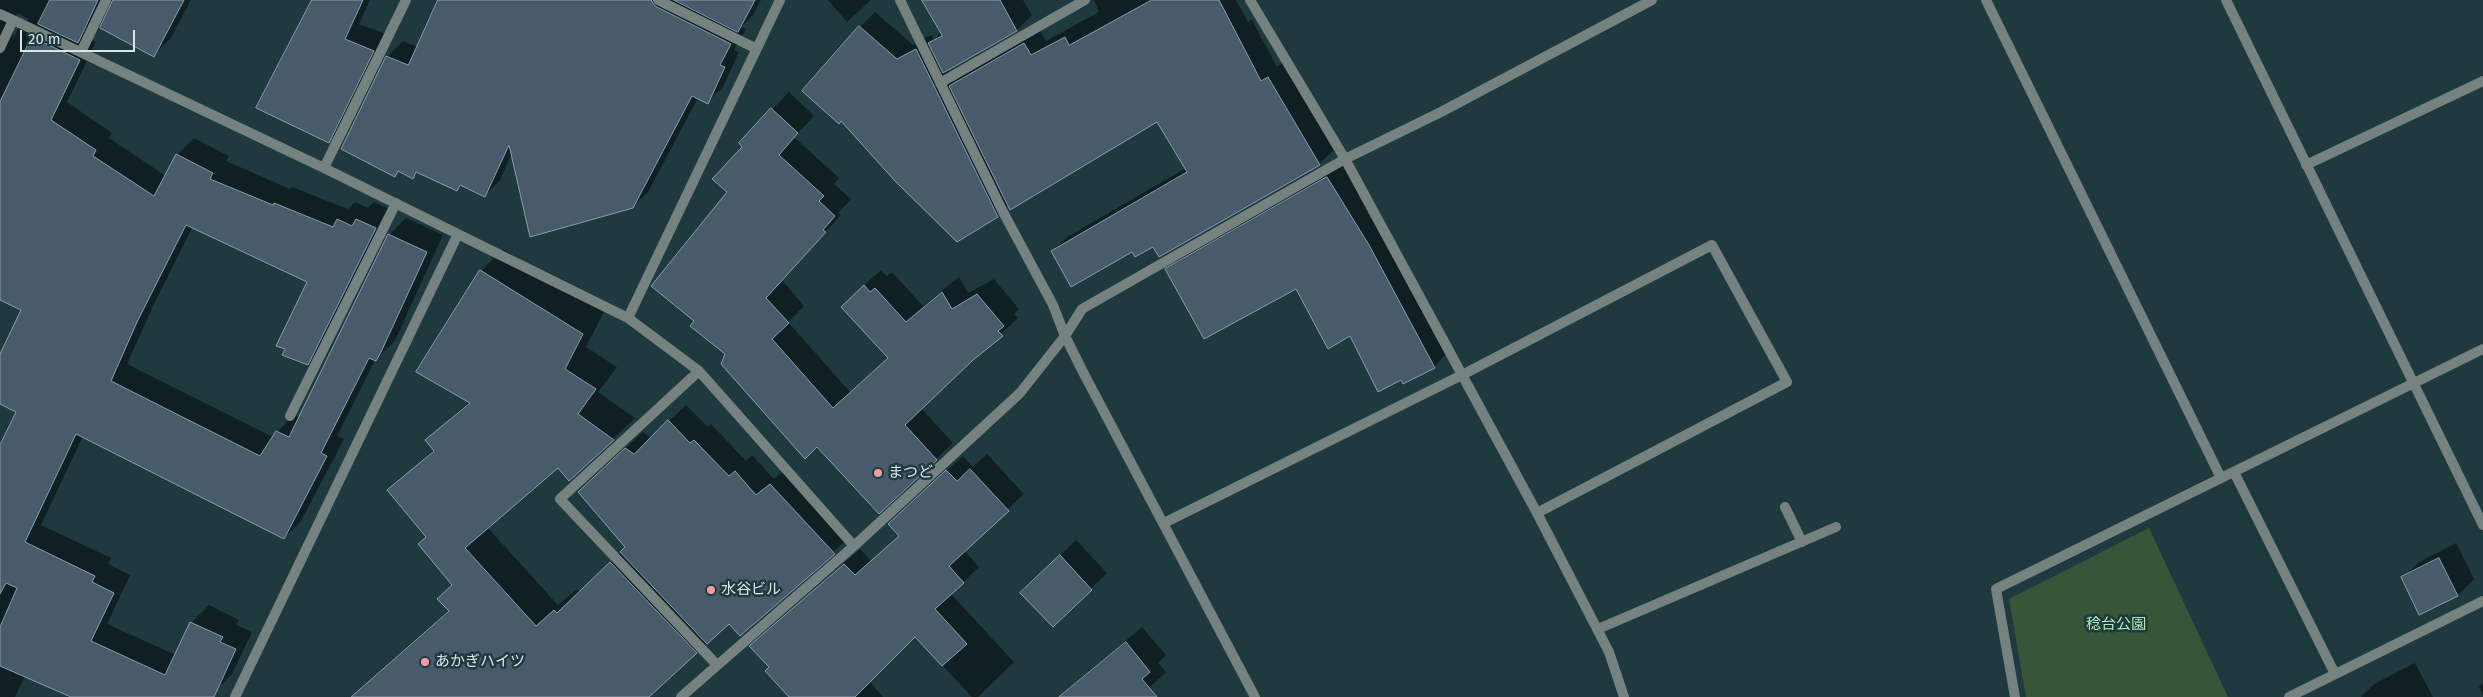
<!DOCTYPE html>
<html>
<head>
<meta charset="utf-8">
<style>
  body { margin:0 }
  #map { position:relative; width:2483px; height:697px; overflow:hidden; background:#1f3a3f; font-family:"Fira Sans",sans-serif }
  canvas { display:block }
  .scale { position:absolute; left:20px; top:30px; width:115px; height:22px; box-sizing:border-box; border:2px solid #d7e6e9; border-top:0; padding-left:6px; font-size:15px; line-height:18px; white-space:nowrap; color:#d7e6e9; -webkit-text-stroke:4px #1f3a3f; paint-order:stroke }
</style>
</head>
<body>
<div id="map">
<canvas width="2483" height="697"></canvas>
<div class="scale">20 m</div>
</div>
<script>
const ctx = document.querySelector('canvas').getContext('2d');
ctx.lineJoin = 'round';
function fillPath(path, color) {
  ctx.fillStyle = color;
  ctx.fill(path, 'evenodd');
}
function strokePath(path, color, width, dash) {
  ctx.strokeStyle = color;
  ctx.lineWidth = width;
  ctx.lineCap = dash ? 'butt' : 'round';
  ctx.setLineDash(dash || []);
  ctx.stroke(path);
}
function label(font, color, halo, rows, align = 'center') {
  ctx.font = font + ' "Fira Sans","Noto Sans JP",sans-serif';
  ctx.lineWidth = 5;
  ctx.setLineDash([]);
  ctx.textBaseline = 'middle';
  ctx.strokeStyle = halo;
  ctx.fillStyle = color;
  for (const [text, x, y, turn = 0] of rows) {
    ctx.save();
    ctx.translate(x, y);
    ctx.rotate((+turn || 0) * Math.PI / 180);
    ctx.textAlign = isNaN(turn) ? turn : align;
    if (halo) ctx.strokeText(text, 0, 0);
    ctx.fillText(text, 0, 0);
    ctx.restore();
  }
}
const green = new Path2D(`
  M2149 528 2228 697H2026L2009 599Z`);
const shadow = new Path2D(`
  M0 0H106L94 24 83 36 96 42 67 102 112 133 109 138 166 176 177 155 194 138 229 156 226 161 290 189 292 187 348 209 355 202 368 208 374 202 392 211 325 346 307 363 308 281 193 226 154 304 127 364 273 437 294 414 300 418 389 235 406 218 443 235 398 334 393 343 375 360 337 436 344 439 301 521 284 538 83 436 41 525 111 558 108 564 130 575 107 624 176 655 191 623 209 605 239 620 236 625 252 632 232 674 216 690 213 697H74L25 676 15 697H0V448L17 411 0 403V356L23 310 0 299ZM17 13 29 19 17 30 14 38 10 28Z
  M113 0H191L171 38 154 55Z
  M314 0H370L359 24 388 35 344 126 328 141 258 107Z
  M440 0H761L753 15 741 27 746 29 734 50 739 52 723 87 707 102 698 98 648 192 632 207 512 153 500 180 485 195 462 185 457 190 418 172 413 177 400 170 395 176 343 148 387 57 403 41 417 47Z
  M828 0H871L847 22Z
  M923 0H1023L1032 15 1017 30 948 69 954 82 966 71 1039 29 1046 41 1099 12 1094 0H1236L1248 22 1252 20 1277 67 1283 63 1334 150 1319 164 1153 245 1132 251 1052 252 1067 237 1186 168 1158 120 1009 205 997 216 860 27 875 12 913 45 931 35 934 40 941 32Z
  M789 92 814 116 794 137 839 178 834 184 851 199 838 213 841 215 782 280 804 306 788 322 850 392 889 357 859 290 881 270 887 276 892 272 923 306 959 277 968 293 994 279 1019 309 1014 314 1018 318 921 408 953 443 936 459 817 445 695 320 728 192 744 147 740 143Z
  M1343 162 1450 350 1434 367 1404 382 1296 287 1167 270 1183 254Z
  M503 249 604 312 586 347 617 367 598 392 635 418 569 480 558 467 487 527 558 605 577 589 579 592 626 547 596 475 643 432 651 438 686 405 708 427 711 424 746 461 752 455 774 479 787 468 851 536 740 634 729 622 649 697H350L449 610 453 584 427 536 389 490 434 449 426 440 470 401 417 371 481 271Z
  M987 454 1024 494 964 550 979 567 951 594 1014 662 978 697H972L915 636 869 681 883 697H791L770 667 767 631 860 549 871 561 900 535 905 508 963 456 973 467Z
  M1076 540 1107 573 1053 626 1038 577Z
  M2456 543 2474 579 2458 595 2402 578 2419 562Z
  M1142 627 1166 655 1158 663 1166 672 1140 697H1058Z
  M2415 663 2433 697H2361L2374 684Z
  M2483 683V696L2479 687Z`);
const building = new Path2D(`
  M50 0H98L78 43 38 24Z
  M113 0H184L154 57 100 28Z
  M312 0H363L345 39 374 51 329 143 256 108Z
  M438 0H651L655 6 731 44 720 65 725 67 708 104 692 96 633 208 530 237 509 145 485 197 460 185 457 191 416 172 413 179 398 171 395 177 341 149 386 56 408 65Z
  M674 0H755L738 32Z
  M922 0H1000L1017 31 943 73 928 43 942 36Z
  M1152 0H1219L1261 81 1268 77 1320 165 1159 257 1153 247 1135 257 1132 252 1071 287 1051 251 1187 172 1157 122 1010 210 949 86 1024 43 1031 55 1065 37 1069 45Z
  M859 26 897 59 916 49 998 217 957 242 895 181 841 121 839 124 802 91Z
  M32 37 80 60 51 120 96 150 93 156 154 196 176 154 213 173 210 179 273 205 274 203 333 227 337 219 352 226 356 219 376 228 308 365 282 355 285 349 276 346 307 282 186 225 137 322 111 381 260 456 276 431 289 437 388 234 427 252 381 352 376 361 369 358 321 453 327 456 284 539 76 434 25 542 95 576 92 582 114 593 91 641 165 675 190 622 223 637 220 642 236 649 214 697H71L0 666V627L17 588 6 583 0 594V445L16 412 0 404V354L21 310 0 300V102Z
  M771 108 798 133 779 155 824 196 819 201 835 216 823 230 826 232 766 298 789 323 772 339 833 408 888 358 841 307 864 285 870 292 875 288 906 322 942 292 952 309 977 294 1004 326 998 331 1003 336 973 360 905 425 937 460 879 514 817 447 805 459 721 364 725 354 690 326 694 321 651 286 727 192 712 179 742 147 739 143Z
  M1327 177 1369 245 1435 368 1403 384 1401 380 1378 392 1350 336 1328 349 1296 289 1204 339 1165 269Z
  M480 270 583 334 565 369 596 389 578 414 614 440 569 481 558 468 465 548 536 626 554 610 557 613 610 562 697 653 649 697H351L449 611 437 599 452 585 418 544 426 537 387 490 434 451 425 440 470 403 416 372Z
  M668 420 690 443 694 440 729 476 735 471 756 495 770 484 835 554 740 636 729 624 707 644 620 552 625 547 578 492 625 448 634 454Z
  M970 469 1009 511 949 566 964 583 935 609 967 644 942 666 915 637 855 697H789L765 671 769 667 749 646 844 564 855 575 899 536 888 524 946 470 957 481Z
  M1060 555 1092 590 1053 627 1020 593Z
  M2439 558 2458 596 2419 615 2401 577Z
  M1126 642 1150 672 1142 679 1157 697H1059Z`);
const lane = new Path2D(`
  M658 0 755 48
  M290 416 396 203`);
const street = new Path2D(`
  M900 0 1002 210 1053 305 1065 336 1084 374 1255 697
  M1250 0 1345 159 1537 513 1609 652 1624 697
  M1986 0 2221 478
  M2226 0 2483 525
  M0 14 13 20
  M0 48 13 20 324 168 628 318 699 371 854 546
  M81 52 106 0
  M940 83 1085 0
  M2306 165 2483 81
  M324 168 406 0
  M628 318 780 0
  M699 371 560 499 717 665
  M2234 472 2335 674
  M1785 507 1802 542
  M1164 523 1462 375 1712 245 1787 382 1537 513
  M1598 629 1836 527
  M235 697 458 234
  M681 697 854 546 1020 393 1065 336 1082 309 1345 159 1441 112 1652 0
  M2015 697 1996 589 2483 349
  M2289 697 2483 601`);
const markers = [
  [878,473,5,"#f39aa7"],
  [711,590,5,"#f39aa7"],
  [425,662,5,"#f39aa7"]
];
const poiNames = [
  ["まつど",888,473],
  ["水谷ビル",721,590],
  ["あかぎハイツ",435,662]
];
const parkNames = [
  ["稔台公園",2116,625]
];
fillPath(green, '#375539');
fillPath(shadow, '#0007');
fillPath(building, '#485b6a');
strokePath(building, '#889dae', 1);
strokePath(lane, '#76827f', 10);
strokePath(street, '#76827f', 10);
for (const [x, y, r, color] of markers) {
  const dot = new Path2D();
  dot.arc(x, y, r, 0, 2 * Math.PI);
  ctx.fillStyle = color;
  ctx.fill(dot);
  strokePath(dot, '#1f3a3f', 2);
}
label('15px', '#d7e6e9', '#1f3a3f', poiNames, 'left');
label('15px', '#aeebb1', '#1f3a3f', parkNames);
</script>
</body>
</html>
